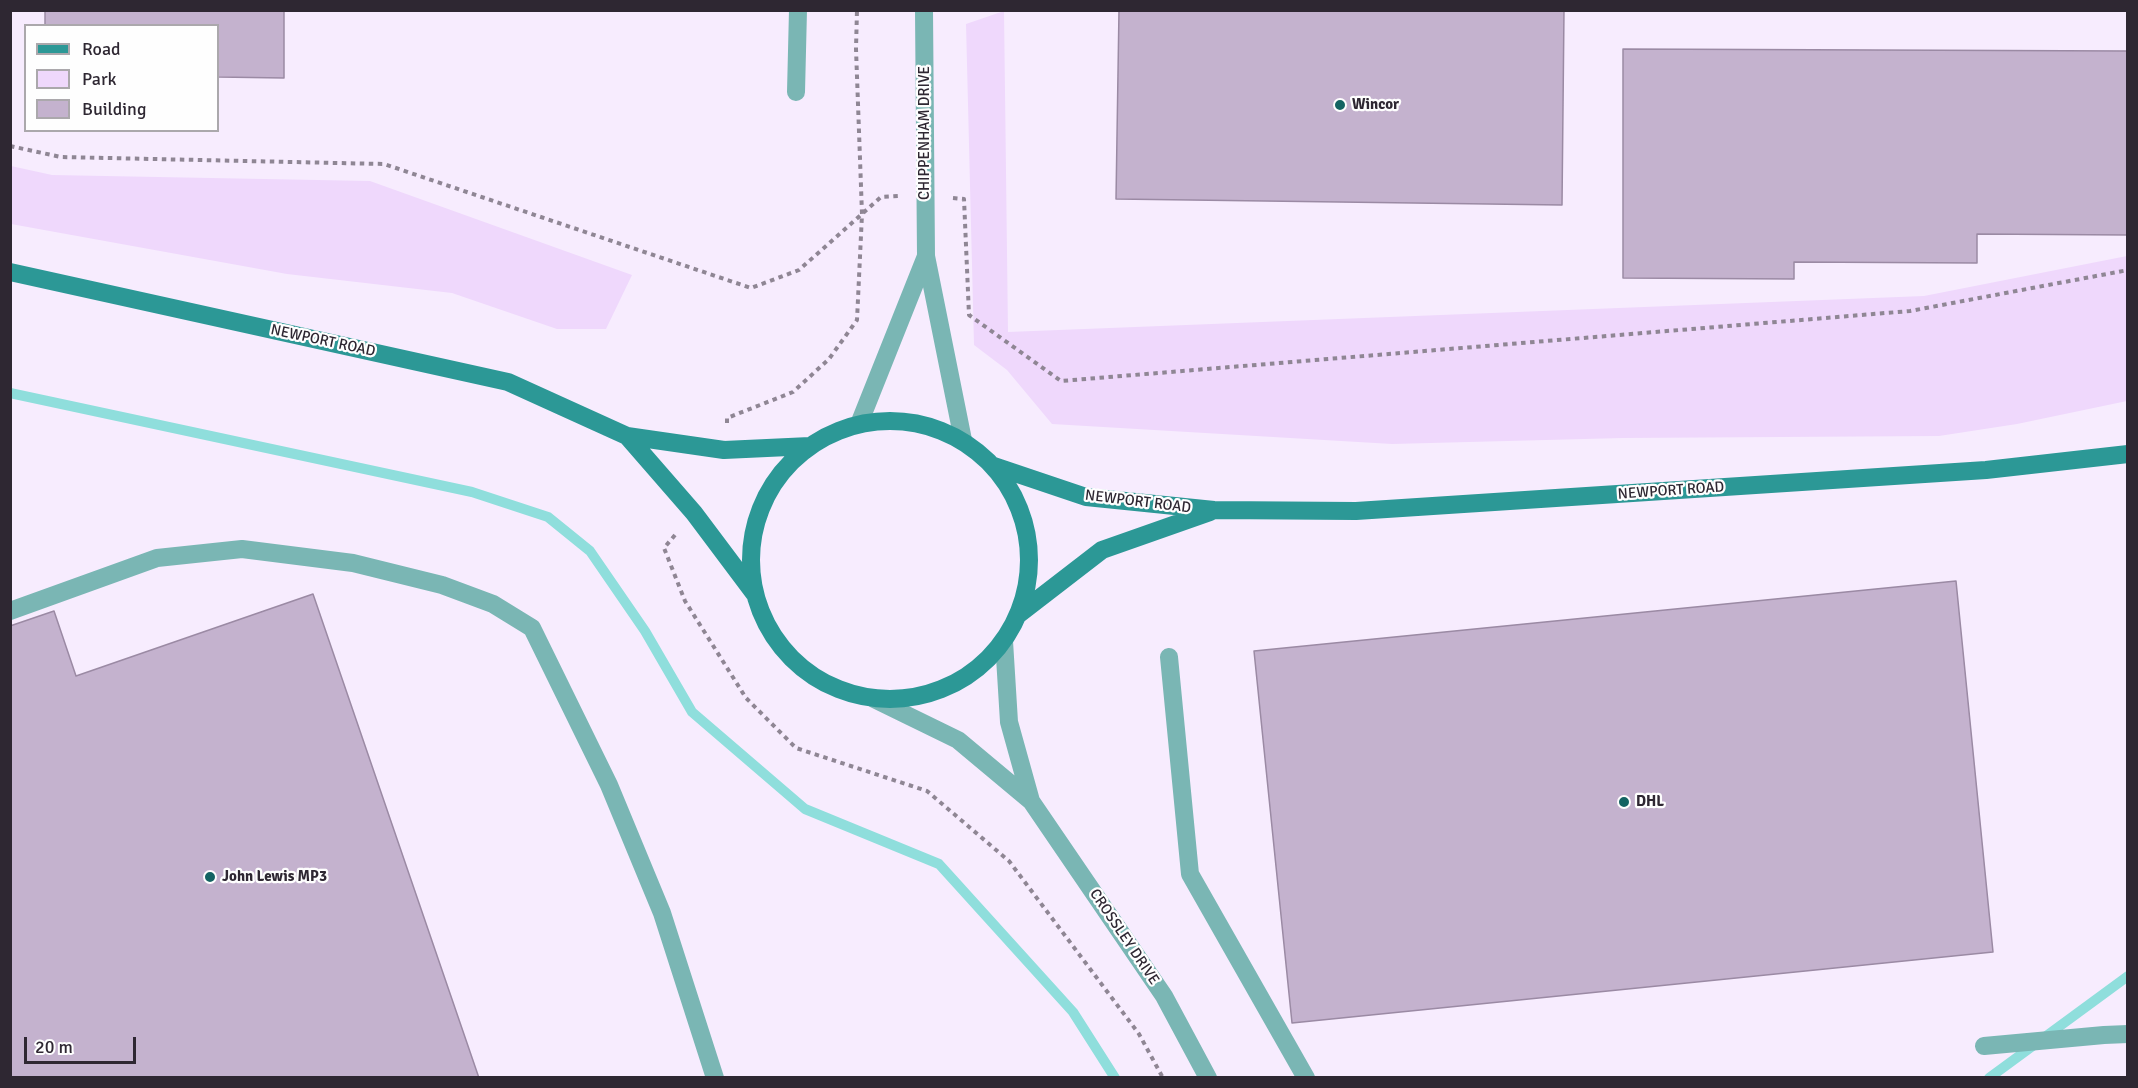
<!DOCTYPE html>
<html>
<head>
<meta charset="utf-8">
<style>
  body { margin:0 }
  #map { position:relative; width:2138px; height:1088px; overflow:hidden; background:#f7ecfe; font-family:Signika,sans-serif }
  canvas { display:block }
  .frame { position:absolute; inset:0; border:12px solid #2e2732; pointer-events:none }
  .legend { position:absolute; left:24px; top:24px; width:195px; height:108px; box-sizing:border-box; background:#fefefe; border:2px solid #aba8ac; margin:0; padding:8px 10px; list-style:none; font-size:18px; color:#2e2732 }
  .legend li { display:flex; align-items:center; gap:12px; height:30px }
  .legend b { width:30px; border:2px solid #aba8ac }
  .scale { position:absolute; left:24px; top:1037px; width:112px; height:27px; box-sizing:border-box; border:3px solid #2e2732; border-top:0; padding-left:8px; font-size:18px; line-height:21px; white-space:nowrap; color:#2e2732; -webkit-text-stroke:4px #fefefe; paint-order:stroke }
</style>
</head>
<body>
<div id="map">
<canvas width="2138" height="1088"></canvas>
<div class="frame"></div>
<ul class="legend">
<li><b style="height:8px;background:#2c9896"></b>Road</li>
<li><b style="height:16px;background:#efd8fc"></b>Park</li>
<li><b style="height:16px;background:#c4b2ce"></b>Building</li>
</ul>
<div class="scale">20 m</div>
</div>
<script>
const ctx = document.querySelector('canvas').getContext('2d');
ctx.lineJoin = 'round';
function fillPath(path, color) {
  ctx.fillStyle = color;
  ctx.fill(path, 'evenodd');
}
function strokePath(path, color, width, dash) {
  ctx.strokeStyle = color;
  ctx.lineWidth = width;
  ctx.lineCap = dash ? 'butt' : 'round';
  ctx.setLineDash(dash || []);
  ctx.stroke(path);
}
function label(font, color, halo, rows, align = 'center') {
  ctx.font = font + ' Signika,sans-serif';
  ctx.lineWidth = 4.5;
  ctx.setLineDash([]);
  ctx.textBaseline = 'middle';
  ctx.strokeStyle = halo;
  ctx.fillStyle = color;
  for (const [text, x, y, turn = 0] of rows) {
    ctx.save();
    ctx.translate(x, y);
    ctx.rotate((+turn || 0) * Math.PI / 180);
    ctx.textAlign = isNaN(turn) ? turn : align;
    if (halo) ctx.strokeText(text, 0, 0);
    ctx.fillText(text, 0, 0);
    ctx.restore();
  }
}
const green = new Path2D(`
  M1004 11 1008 332 1924 296 2127 256V401L2017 424 1939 436 1623 438 1392 444 1052 424 1007 370 974 345 966 24Z
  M11 166 52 175 370 181 632 275 606 329H557L452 293 287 274 11 224Z`);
const stream = new Path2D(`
  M10 393 472 492 548 517 590 551 645 631 692 712 805 809 939 864 1073 1012 1115 1078
  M1989 1078 2128 976`);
const building = new Path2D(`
  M45 10H284V78L218 77V26H45Z
  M1119 10H1564L1562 205 1116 199Z
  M1623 49 2128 51V235L1977 234V263L1794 262V279L1623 278Z
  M1956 581 1993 952 1292 1023 1254 651Z
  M313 594 479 1078H10V626L54 611 76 676Z`);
const path = new Path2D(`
  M10 146 61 157 384 164 751 288 799 270 881 197 898 196
  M953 198 964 199 969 315 1061 381 1910 311 2128 270
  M727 423V418L793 392 829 359 857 320 862 214 856 49 857 10
  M675 535 664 548 685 601 746 698 796 748 927 791 1009 861 1139 1034 1163 1078`);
const lane = new Path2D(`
  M796 92 798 10
  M10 611 157 558 242 549 353 563 442 585 493 604 532 628 609 785 662 913 715 1078
  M1169 657 1190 874 1306 1078
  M1984 1046 2104 1035 2128 1034`);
const street = new Path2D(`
  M924 10 926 256 963 440
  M859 424 926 256
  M1004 641 1009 722 1031 801
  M874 699 958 740 1031 801 1164 996 1208 1078`);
const secondary = new Path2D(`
  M10 272 508 382 627 436 724 450 810 446
  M751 560a139 139 0 1 1 278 0a139 139 0 1 1-278 0Z
  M627 436 694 513 754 593
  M994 466 1086 497 1214 510 1356 511 1986 470 2128 454
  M1019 614 1102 550 1210 512`);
const markers = [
  [1340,105,6,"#136362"],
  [1624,802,6,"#136362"],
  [210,877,6,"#136362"]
];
const poiNames = [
  ["Wincor",1352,105],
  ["DHL",1636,802],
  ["John Lewis MP3",222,877]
];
const streetNames = [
  ["CHIPPENHAM DRIVE",925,133,-90],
  ["NEWPORT ROAD",323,341,12],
  ["NEWPORT ROAD",1671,491,-4],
  ["NEWPORT ROAD",1138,502,7],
  ["CROSSLEY DRIVE",1124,937,56]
];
fillPath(green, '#efd8fc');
strokePath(stream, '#8fdedc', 10);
fillPath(building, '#c4b2ce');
strokePath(building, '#9b8aa4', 1.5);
strokePath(path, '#8f8694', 4, [4.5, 4.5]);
strokePath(lane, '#7ab6b4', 18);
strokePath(street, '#7ab6b4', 18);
strokePath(secondary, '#2c9896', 18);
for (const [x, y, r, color] of markers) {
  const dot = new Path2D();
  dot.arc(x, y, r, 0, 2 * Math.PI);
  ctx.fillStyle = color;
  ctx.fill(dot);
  strokePath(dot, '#fefefe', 2);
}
label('bold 15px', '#2e2732', '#fefefe', poiNames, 'left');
label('15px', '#2e2732', '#fefefe', streetNames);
</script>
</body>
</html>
